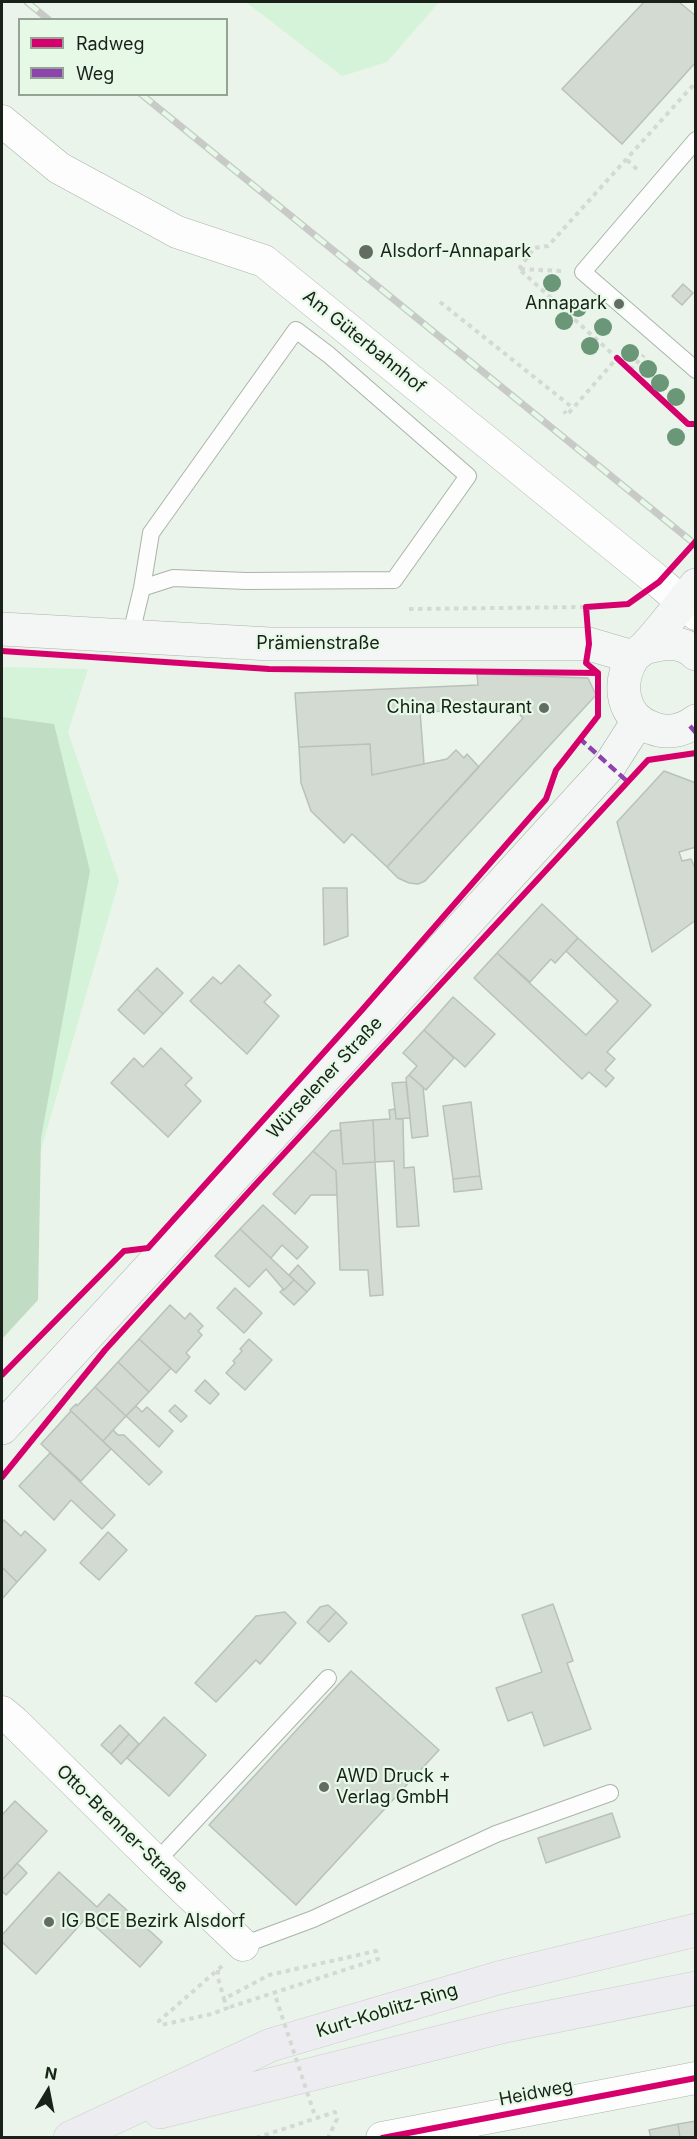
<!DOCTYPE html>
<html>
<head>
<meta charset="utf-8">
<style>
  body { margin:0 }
  #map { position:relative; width:697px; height:2139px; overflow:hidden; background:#eaf4ea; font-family:Inter,sans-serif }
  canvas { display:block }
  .frame { position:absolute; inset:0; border:3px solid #1a211b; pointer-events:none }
  .legend { position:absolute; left:18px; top:18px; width:210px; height:78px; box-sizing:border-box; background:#e5f9e6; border:2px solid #94a395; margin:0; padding:8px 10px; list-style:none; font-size:18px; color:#1a211b }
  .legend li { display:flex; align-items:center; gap:12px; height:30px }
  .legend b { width:30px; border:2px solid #94a395 }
  .north { position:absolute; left:18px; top:2061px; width:60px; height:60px; -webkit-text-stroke:4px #e5f9e6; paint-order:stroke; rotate:10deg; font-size:16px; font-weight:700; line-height:24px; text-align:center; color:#1a211b }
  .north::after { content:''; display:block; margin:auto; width:21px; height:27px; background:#1a211b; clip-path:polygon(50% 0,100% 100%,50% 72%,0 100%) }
</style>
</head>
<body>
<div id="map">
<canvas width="697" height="2139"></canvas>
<div class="frame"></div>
<ul class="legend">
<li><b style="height:8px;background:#d6006c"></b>Radweg</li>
<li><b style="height:8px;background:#8e44ad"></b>Weg</li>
</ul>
<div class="north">N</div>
</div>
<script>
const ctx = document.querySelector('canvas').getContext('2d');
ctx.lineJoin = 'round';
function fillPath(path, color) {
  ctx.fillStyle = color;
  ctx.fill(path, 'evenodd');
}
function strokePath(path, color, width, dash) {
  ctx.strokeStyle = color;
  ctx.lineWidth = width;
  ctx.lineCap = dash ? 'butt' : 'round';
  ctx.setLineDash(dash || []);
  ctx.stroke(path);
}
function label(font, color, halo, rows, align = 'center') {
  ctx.font = font + ' Inter,sans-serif';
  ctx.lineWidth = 4.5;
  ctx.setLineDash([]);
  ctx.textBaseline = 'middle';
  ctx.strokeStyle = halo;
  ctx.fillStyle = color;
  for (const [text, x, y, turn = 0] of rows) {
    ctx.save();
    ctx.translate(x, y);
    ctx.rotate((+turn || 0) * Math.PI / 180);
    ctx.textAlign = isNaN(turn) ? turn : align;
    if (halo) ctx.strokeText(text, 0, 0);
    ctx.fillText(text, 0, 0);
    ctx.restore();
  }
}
const green = new Path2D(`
  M246 2H439L387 62 342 76Z
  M2 667 88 669 68 732 119 881 2 1284Z`);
const forest = new Path2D(`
  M2 717 54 724 90 871 41 1138 38 1300 2 1339Z`);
const building = new Path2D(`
  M644 2H679L696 16V62L622 144 562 89Z
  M683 284 693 293 682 305 672 296Z
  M477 674 588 678 596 695 425 881 418 884 409 883 398 878 387 867 523 718 516 711 517 709 513 705V709L477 708V712L420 711 424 764 372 775 370 744 299 747 295 693 478 685Z
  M370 744 372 775 447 759 456 750 464 758 467 754 479 767 387 867 352 834 344 843 311 811 301 783 299 747Z
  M664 771 696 783V847L679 852 682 861 691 859 696 870V920L652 952 617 822Z
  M323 888H347L348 936 324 945Z
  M542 904 578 938 555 963 551 959 530 982 497 953Z
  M578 938 651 1005 607 1052 615 1059 605 1070 614 1078 606 1087 589 1072 582 1079 474 978 497 953 586 1035 618 1001 566 951Z
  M239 965 271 995 264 1002 279 1016 247 1054 190 1001 213 977 221 984Z
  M157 968 183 993 163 1014 137 989Z
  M137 989 163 1014 144 1034 118 1010Z
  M453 997 495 1034 465 1067 424 1030Z
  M424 1030 454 1058 426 1090 409 1075 417 1066 403 1053Z
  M161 1048 192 1078 185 1085 201 1101 168 1137 111 1083 134 1058 143 1067Z
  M409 1075 423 1087 428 1136 412 1138 406 1078Z
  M406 1082 410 1118 396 1119 392 1083Z
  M471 1102 480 1176 453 1179 443 1106Z
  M395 1109 396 1119H403L404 1168 414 1167 419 1226 397 1227 394 1161 375 1162 373 1120 390 1119 389 1110Z
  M373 1120 375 1162 343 1164 340 1123Z
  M341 1130 343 1164 375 1162 383 1295 370 1296 368 1270H340L336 1171 313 1151 331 1131Z
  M313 1151 336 1171 337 1195H311L295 1214 273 1194Z
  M480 1176 482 1189 454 1192 453 1179Z
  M263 1205 308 1247 297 1259 282 1245 271 1258 240 1229Z
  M240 1229 294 1280 284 1290 266 1269 249 1287 215 1256Z
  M298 1265 315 1283 307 1292 289 1275Z
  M294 1280 307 1292 294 1305 280 1292 283 1289 284 1290Z
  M235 1288 262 1313 244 1333 217 1308Z
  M170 1305 185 1319 190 1313 203 1326 198 1331 202 1335 186 1353 190 1357 176 1373 139 1339Z
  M139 1339 171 1368 149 1392 118 1362Z
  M249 1339 272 1360 245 1390 226 1373 235 1363 233 1361 242 1351 240 1349Z
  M118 1362 149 1392 126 1416 95 1387Z
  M205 1380 219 1394 210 1404 195 1391Z
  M95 1387 126 1416 103 1441 70 1410 76 1404 77 1406Z
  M175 1405 187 1416 181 1422 169 1411Z
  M136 1406 142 1412 147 1407 173 1431 159 1447 126 1416Z
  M71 1411 111 1449 81 1481 41 1444Z
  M113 1430 118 1435H124L162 1472 149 1485 103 1441Z
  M50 1453 115 1515 102 1529 71 1500 54 1520 19 1486Z
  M4 1520 21 1536 25 1531 46 1550 17 1582 2 1567V1523Z
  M108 1532 127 1550 99 1580 80 1563Z
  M2 1567 17 1582 2 1599Z
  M553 1604 573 1661 567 1663 591 1729 544 1746 532 1712 508 1721 496 1688 542 1672 522 1615Z
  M328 1605 336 1612 318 1632 307 1622 320 1607Z
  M285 1612 296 1623 260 1664 256 1660 216 1702 195 1683 256 1616Z
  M336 1612 347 1623 329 1642 318 1632Z
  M351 1671 439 1750 296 1905 209 1825Z
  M164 1717 206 1755 169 1796 127 1758Z
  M120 1725 129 1734 111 1754 101 1745Z
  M129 1734 139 1744 121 1764 111 1754Z
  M15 1801 47 1831 2 1880V1815Z
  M612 1813 620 1837 546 1863 538 1838Z
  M17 1863 27 1873 6 1895 2 1891V1880Z
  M59 1872 97 1907 109 1894 162 1942 140 1967 86 1918 36 1974 2 1942V1935Z
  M696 2121V2138H680L678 2124Z
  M678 2124 680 2138H651L649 2130Z`);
const path = new Path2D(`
  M627 160 640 172
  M519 269 534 248 548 246 696 82
  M561 271 519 269 617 358 567 415 564 411
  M440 302 573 408
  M630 370 644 355
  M409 609 586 607
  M222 1966 159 2021 161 2025 212 2014 227 2008 224 1999 269 1975 376 1951 378 1959 227 2008
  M218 1970V1978L224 1999
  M256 2138 335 2112 337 2119 328 2138`);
const lane = new Path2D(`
  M696 140 583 272 696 370
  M130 638 142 588 151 533 296 330 329 355 468 476 394 580 246 581 173 578 142 588
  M156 1862 328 1678
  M243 1945 313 1919 496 1834 610 1793`);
const street = new Path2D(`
  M2 121 59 168 177 232 264 261 659 582 696 614
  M2 1712 14 1722 156 1862 243 1945
  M382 2138 696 2078`);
const secondary = new Path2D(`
  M696 585C679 606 663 628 645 647 641 651 635 654 632 659 617 684 622 718 652 728 667 734 683 731 696 721
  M2 629 270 644H589L633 657
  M644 648C662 643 681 639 696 654
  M2 1428 375 1023 610 765 638 721`);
const primary = new Path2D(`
  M160 2112 505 2026 696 1988
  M70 2138 271 2045 498 1978 696 1930`);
const rail = new Path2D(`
  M27 2 49 20
  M141 94 696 545`);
const pathBridge = new Path2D(`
  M276 1998 314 2113`);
const quiet = new Path2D(`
  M690 726 696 733
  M579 738 628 782`);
const cycleway = new Path2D(`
  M617 358 688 424H696
  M2 651 269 669 598 673
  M2 1375 124 1251 148 1248 362 1010 546 799 556 770 598 716V673L586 663 589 644 586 607 628 604 659 582 696 541
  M2 1477 105 1350 255 1185 648 760 696 753
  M382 2138 696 2078`);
const trees = [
  [552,283],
  [578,308],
  [564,321],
  [603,327],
  [590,346],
  [630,353],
  [648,369],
  [660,383],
  [676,397],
  [676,437]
];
const markers = [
  [366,252,8,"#636b63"],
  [619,304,6,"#636b63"],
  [544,708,6,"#636b63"],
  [324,1787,6,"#636b63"],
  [49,1922,6,"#636b63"]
];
const poiNames = [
  ["Alsdorf-Annapark",380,252],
  ["Annapark",607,304,"right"],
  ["China Restaurant",532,708,"right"],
  ["AWD Druck +",336,1777],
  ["Verlag GmbH",336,1798],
  ["IG BCE Bezirk Alsdorf",61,1922]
];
const streetNames = [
  ["Am Güterbahnhof",364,342,39],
  ["Prämienstraße",318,644],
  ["Würselener Straße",325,1078,-47],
  ["Otto-Brenner-Straße",122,1829,44],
  ["Kurt-Koblitz-Ring",387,2011,-17],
  ["Heidweg",536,2093,-11]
];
fillPath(green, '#d5f3d8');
fillPath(forest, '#c0ddc3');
fillPath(building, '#d2dad2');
strokePath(building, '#b9c1ba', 1.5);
strokePath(lane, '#abb3ab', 18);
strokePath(street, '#abb3ab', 33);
strokePath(secondary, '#abb3ab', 34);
strokePath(primary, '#cacfca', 34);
strokePath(path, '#d5d8d5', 4, [4.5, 4.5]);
strokePath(lane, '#fcfdfc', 16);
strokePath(street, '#fcfdfc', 32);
strokePath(secondary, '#f4f6f6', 33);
strokePath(primary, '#ededf1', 33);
strokePath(rail, '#c7cac7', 7);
strokePath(rail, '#e5f9e6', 4.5, [14]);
strokePath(pathBridge, '#d5d8d5', 4, [4.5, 4.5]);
strokePath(quiet, '#8e44ad', 4.5, [9, 4.5]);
strokePath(cycleway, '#d6006c', 6);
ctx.fillStyle = '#6a9777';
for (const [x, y] of trees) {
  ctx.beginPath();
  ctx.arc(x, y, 9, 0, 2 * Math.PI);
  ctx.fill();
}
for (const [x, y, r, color] of markers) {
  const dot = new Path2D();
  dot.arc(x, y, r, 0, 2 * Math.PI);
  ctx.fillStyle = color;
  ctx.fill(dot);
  strokePath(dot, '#e5f9e6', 2);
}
label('18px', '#1a211b', '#e5f9e6', poiNames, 'left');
label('18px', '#1a211b', '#e5f9e6', streetNames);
</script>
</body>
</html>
